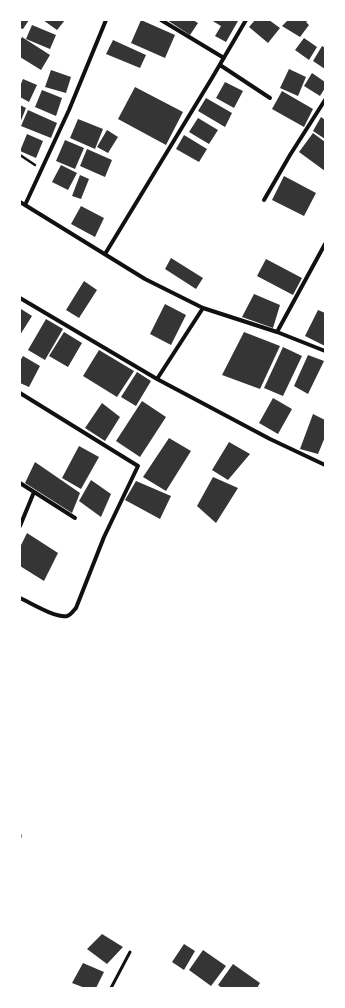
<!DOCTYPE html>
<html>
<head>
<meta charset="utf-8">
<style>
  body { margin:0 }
  #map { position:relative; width:345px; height:1008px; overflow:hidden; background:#fff; font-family:Manrope,sans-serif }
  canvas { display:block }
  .frame { position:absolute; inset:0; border:21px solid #fff; pointer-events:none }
</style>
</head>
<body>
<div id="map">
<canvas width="345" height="1008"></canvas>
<div class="frame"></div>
</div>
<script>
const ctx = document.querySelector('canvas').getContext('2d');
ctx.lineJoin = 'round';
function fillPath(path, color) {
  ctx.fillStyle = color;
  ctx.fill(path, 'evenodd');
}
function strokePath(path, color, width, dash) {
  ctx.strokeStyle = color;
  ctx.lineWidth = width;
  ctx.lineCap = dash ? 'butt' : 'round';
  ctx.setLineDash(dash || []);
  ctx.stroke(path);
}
const building = new Path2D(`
  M20 20H29L23 29 20 28Z
  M43 20H65L57 30Z
  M141 20 175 35 165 58 131 43Z
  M167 20H193L198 23 190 35Z
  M211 20H237L238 21 226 42 215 36 221 26Z
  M255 20H269L280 28 268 43 249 27Z
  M288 20H309L306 22 309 25 300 37 282 26Z
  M32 25 56 35 50 49 26 39Z
  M22 37 50 55 41 70 20 57V41Z
  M304 38 317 47 309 60 295 50Z
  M113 40 146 55 140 68 106 54Z
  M322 46 325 48V69L313 61Z
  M289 69 306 77 298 96 280 88Z
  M51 70 71 77 66 93 45 87Z
  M312 73 325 82V88L320 96 304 86Z
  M23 79 37 85 29 102 20 97V86Z
  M225 82 243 91 234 108 216 98Z
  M135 87 183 112 166 145 118 119Z
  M42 90 62 98 56 116 35 107Z
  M282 91 313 109 304 127 272 109Z
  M206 98 232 113 225 127 198 111Z
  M20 105 26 108 20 123Z
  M28 110 57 123 51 138 21 126Z
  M321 117 325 120V139L313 131Z
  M198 118 218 130 209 144 189 132Z
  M78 119 103 129 95 149 70 138Z
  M107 130 118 137 108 153 97 147Z
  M313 133 325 142V171L299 152Z
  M27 134 43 141 36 158 20 151Z
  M184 135 207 149 199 162 176 149Z
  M65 140 84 148 75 169 56 161Z
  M87 149 112 160 105 177 80 166Z
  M61 165 77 173 68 190 52 182Z
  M80 175 89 179 81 199 72 196Z
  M284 176 316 193 304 216 272 200Z
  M81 206 104 218 95 237 71 224Z
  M171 258 203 278 196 289 165 269Z
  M266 259 302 278 293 295 257 276Z
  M84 281 97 290 79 318 66 310Z
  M254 294 280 305 273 328 242 317Z
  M165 304 186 315 171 345 150 334Z
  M21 309 32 316 20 335V310Z
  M318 310 325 313V346L305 336Z
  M46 319 63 329 45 360 28 350Z
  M64 332 82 343 68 367 49 356Z
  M244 332 280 346 260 389 222 375Z
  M283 347 302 356 283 396 264 388Z
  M99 350 134 371 117 397 83 376Z
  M308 355 324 361 308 394 294 386Z
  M23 356 40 366 29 387 20 383V361Z
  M137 372 151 381 136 406 121 397Z
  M273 398 292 409 278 434 259 423Z
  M142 401 166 417 140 457 116 441Z
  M102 403 120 417 105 441 85 428Z
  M313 414 325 420V437L318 454 300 449Z
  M169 438 191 451 166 491 143 477Z
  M229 442 250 454 228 480 212 470Z
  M79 446 99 457 81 489 62 478Z
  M35 462 80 493 72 513 25 483Z
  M213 477 238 488 216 523 197 506Z
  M91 480 111 494 101 517 79 501Z
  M136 481 171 496 160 519 125 500Z
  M27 533 58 553 44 581 20 566V547Z
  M102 934 123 947 107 964 87 949Z
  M184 944 195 951 184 970 172 962Z
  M203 950 226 966 211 986 189 970Z
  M83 963 104 972 96 988H85L72 983Z
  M233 964 260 983 257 988H222L218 985Z`);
const path = new Path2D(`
  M20 155 35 165`);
const service = new Path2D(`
  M20 835V837
  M111 988 130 952`);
const minor = new Path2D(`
  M161 20 224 58
  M220 65 270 98
  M264 200 290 155 325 100
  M20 202 25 205 69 110 106 20
  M25 205 145 279 203 308 277 332 325 351
  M105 254 212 78 246 20
  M20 298 157 379 270 439 325 465
  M277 332 325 244
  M157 379 203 308
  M20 393 138 466 104 537 76 608C73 611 71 615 67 616 55 618 31 603 20 598
  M20 483 75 518
  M20 526 34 492`);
fillPath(building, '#353535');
strokePath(path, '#111', 2.5);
strokePath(service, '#111', 3);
strokePath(minor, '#111', 4);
</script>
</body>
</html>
